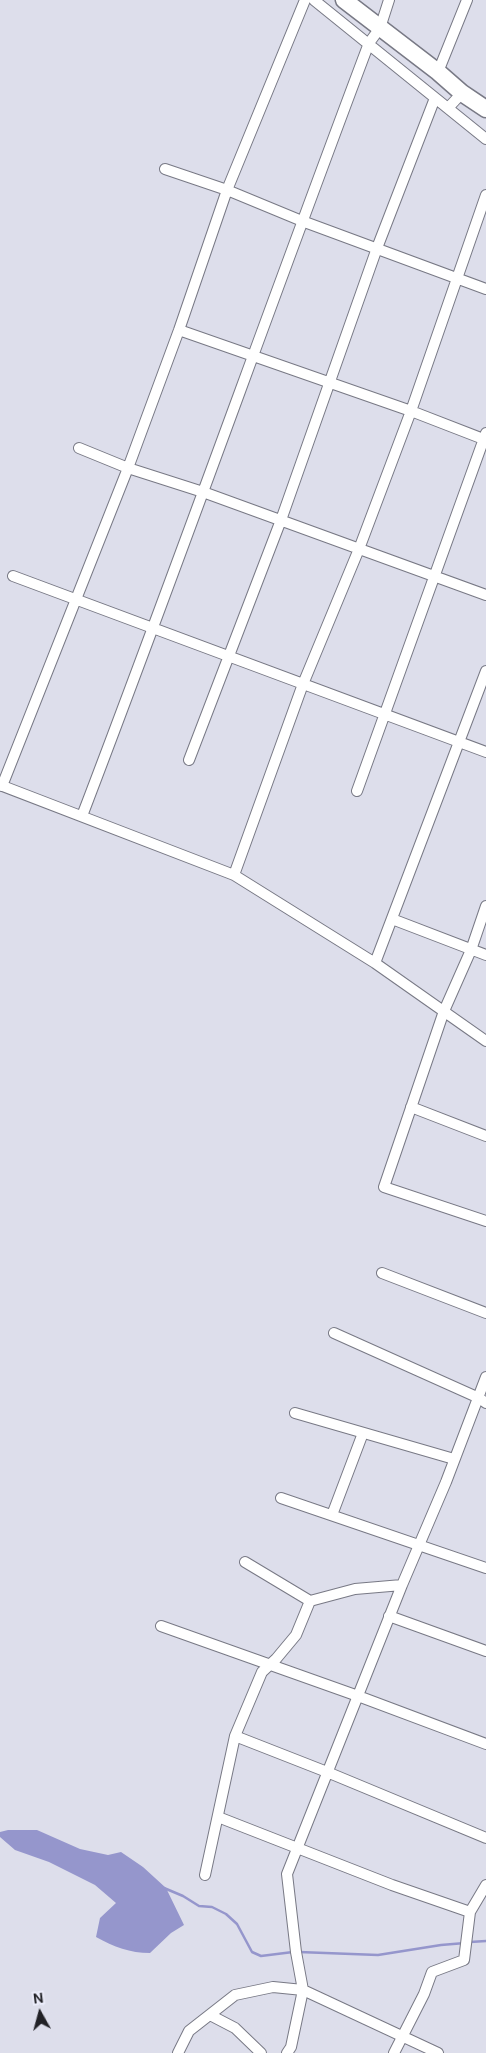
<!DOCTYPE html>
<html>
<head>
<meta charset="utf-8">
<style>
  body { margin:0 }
  #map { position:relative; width:486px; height:2053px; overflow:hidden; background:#dddeeb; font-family:"DM Sans",sans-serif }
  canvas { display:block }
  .north { position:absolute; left:15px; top:1988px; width:50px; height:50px; -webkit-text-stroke:4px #eaebf9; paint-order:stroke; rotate:353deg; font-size:14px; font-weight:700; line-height:20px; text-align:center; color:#212126 }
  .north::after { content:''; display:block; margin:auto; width:18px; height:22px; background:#212126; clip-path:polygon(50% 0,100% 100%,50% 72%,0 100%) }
</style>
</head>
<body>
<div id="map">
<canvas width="486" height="2053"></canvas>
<div class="north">N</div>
</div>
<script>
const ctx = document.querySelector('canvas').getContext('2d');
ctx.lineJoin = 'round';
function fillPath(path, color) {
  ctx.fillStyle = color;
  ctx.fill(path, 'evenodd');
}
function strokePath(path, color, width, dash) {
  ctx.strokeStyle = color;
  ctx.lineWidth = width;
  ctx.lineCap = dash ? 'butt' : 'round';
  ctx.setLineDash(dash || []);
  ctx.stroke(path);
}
const water = new Path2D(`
  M8 1830H37L80 1849 108 1855 121 1852 143 1867 166 1888 184 1925 171 1933 150 1953C130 1953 114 1947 96 1937L100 1918 116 1903 95 1885 49 1862 15 1850 0 1837V1832Z`);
const stream = new Path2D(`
  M164 1888 183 1896 199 1906 212 1907 226 1914 237 1924 252 1952 261 1956 293 1952
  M470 1942 486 1941
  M299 1952 378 1955 441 1945 465 1943`);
const street = new Path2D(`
  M314 0 486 139
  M438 72 467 0
  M448 108 462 93
  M165 169 227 190 302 221 486 289
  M179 330 411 411 486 440
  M79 448 128 468 203 492 486 595
  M13 576 486 752
  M189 760 281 520 377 248 435 98
  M0 785 234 875 375 963 486 1041
  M2 786 128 468 179 330 227 190 305 0
  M357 791 486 433
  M82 816C180 560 272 300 369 43L380 28 389 0
  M234 875 303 684 359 549 411 411 486 195
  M486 906 471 950 444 1011 384 1187 486 1221
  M392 919 486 955
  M375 963 486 671
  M411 1107 486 1136
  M382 1273 486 1313
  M334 1333 479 1398 486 1403
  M295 1413 454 1459
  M281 1498 486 1568
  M332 1515 363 1433
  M245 1562 310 1601 355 1589 402 1585
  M389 1616 486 1651
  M161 1626 358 1696 486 1744
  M235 1736 327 1772 486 1838
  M218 1817 392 1885 470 1912
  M205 1875 235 1736 262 1672 276 1659 296 1635 310 1601
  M210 2015 235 2028 261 2053
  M178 2053 189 2031 235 1995 273 1987 303 1990 438 2053
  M287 2053 291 2047 303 1990 296 1952 287 1874 402 1585 446 1482 486 1377
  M394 2053 424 1994 432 1972 464 1960 470 1912 486 1885`);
const primary = new Path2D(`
  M344 0 438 72 462 93 486 109`);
fillPath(water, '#9596cc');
strokePath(stream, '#9596cc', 2.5);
strokePath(street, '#787985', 12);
strokePath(primary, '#787985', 19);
strokePath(street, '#fff', 10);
strokePath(primary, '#fff', 16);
</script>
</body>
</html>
